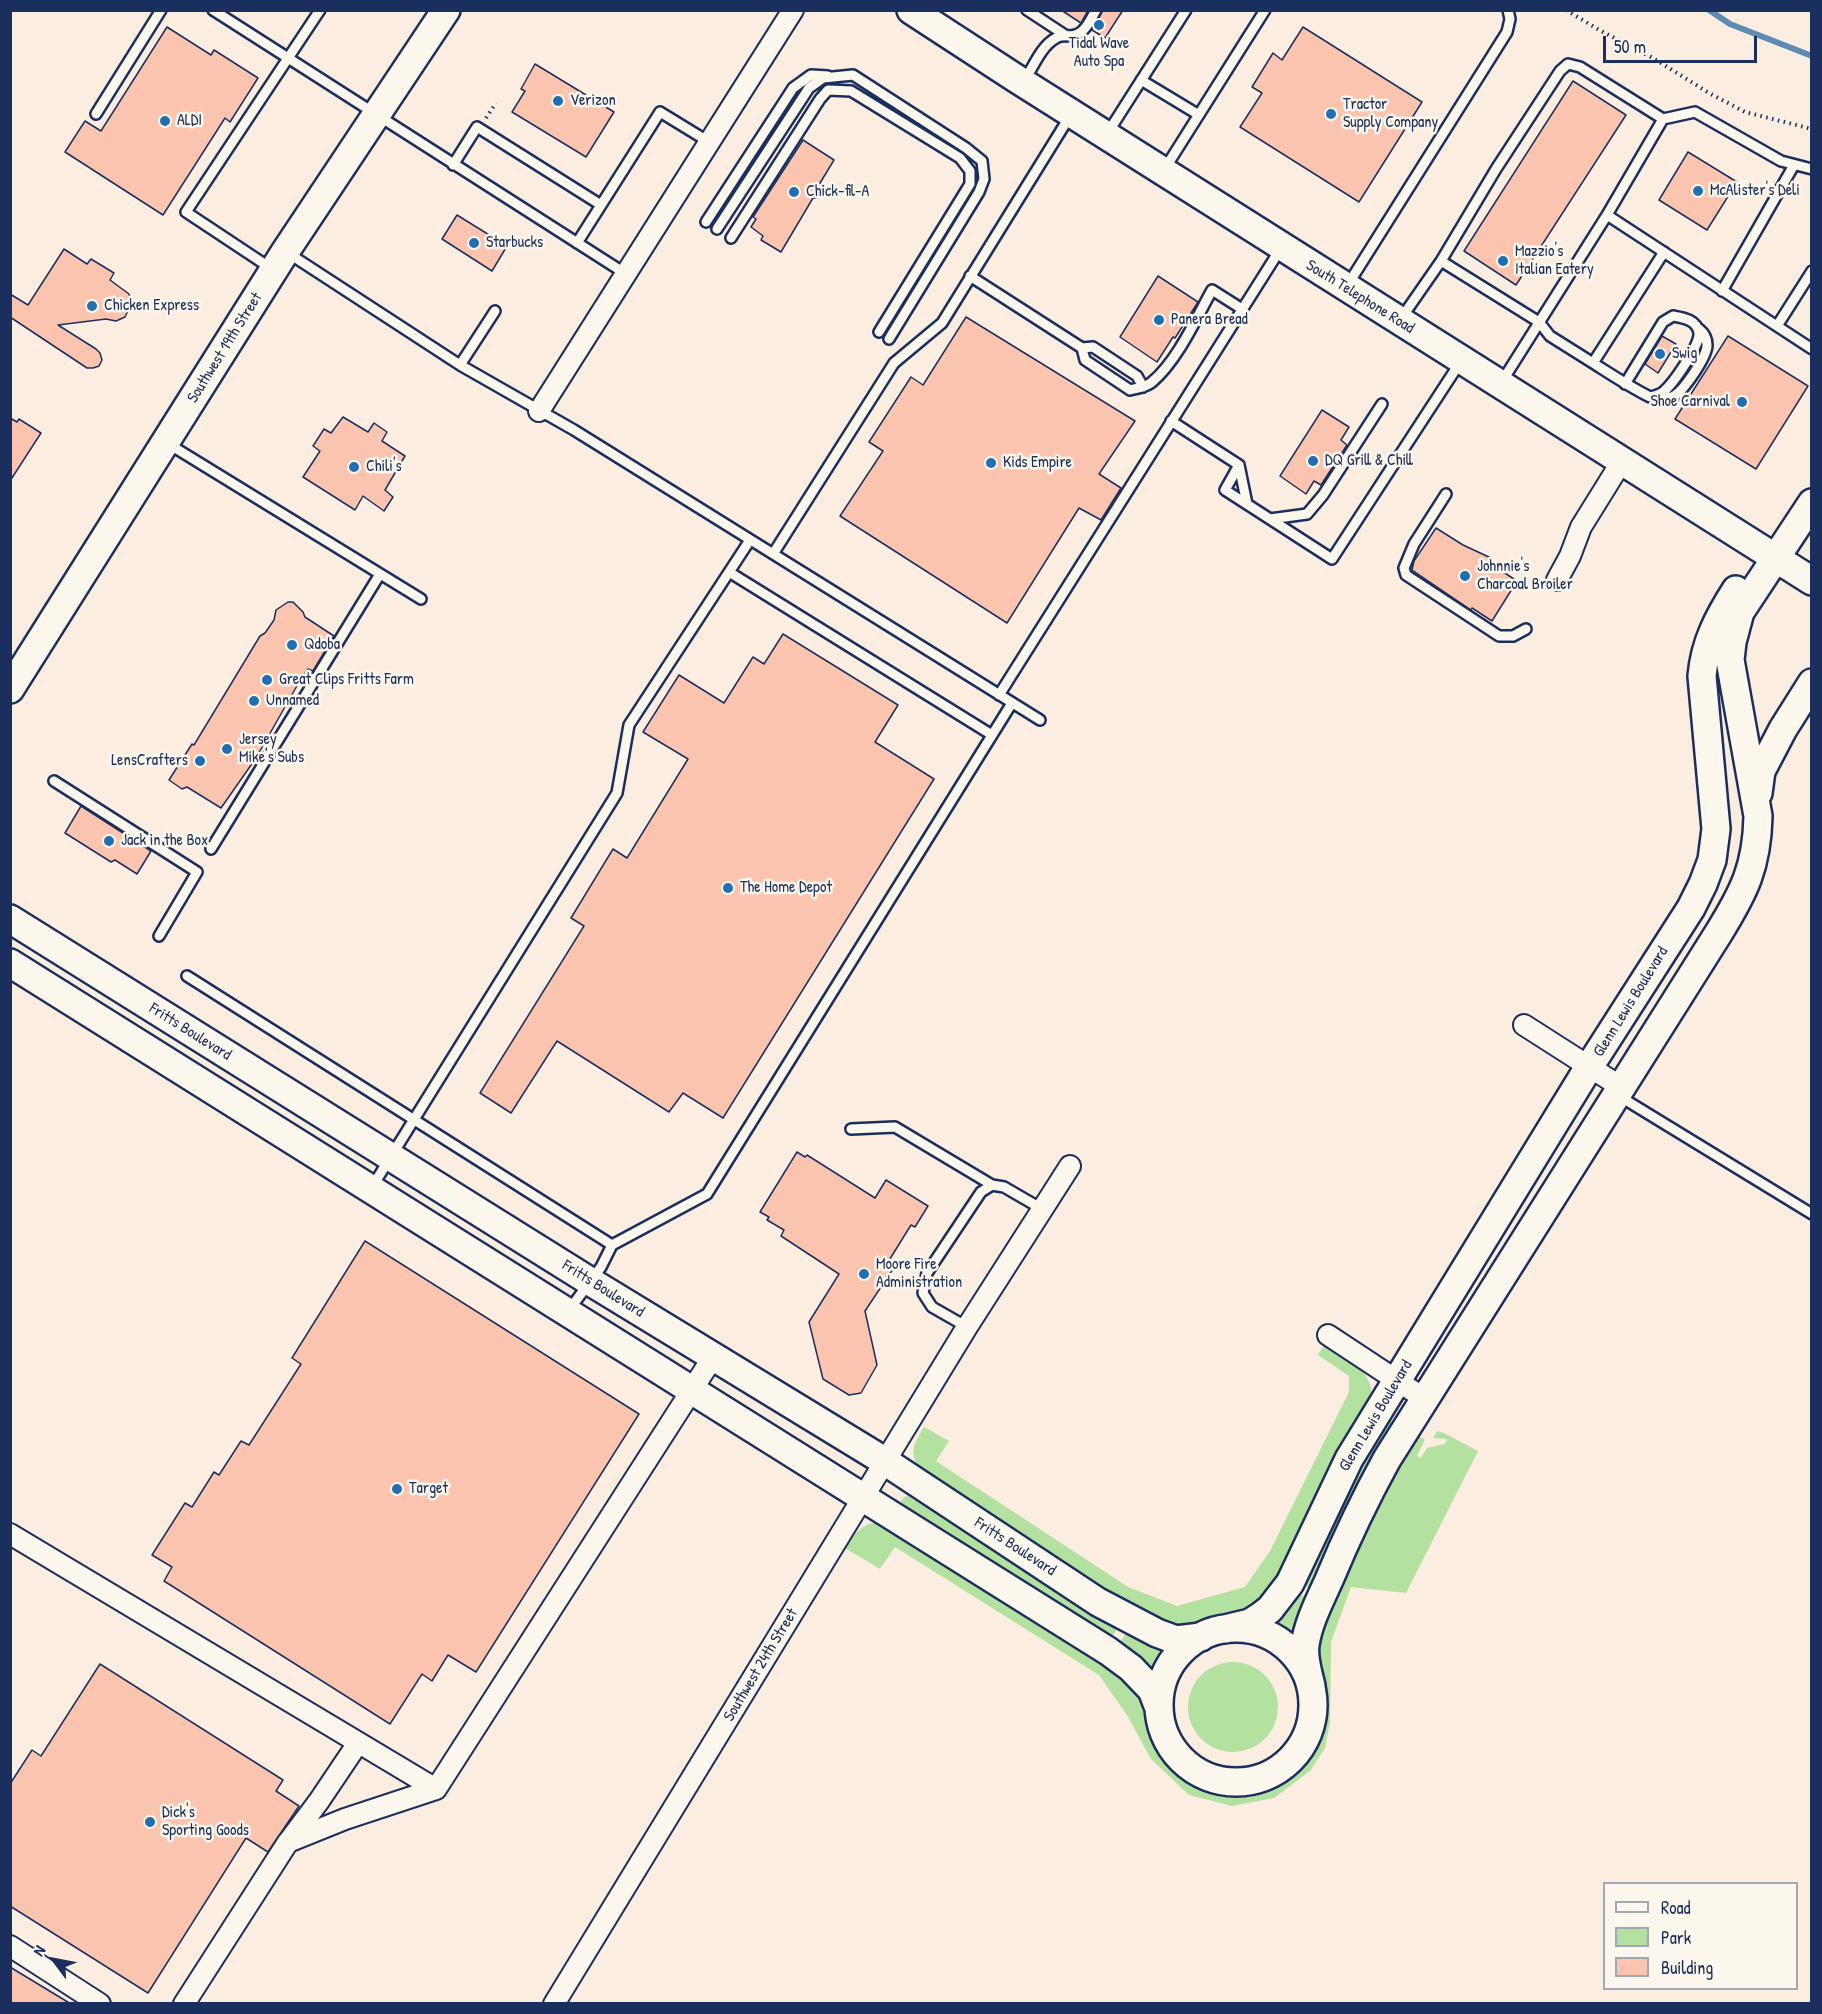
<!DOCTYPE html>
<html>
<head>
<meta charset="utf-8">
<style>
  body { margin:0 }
  #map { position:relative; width:1822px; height:2014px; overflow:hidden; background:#fbede0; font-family:"Patrick Hand",sans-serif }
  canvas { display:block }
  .frame { position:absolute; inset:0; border:12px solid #1b2f5e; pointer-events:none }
  .legend { position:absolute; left:1603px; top:1882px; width:195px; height:108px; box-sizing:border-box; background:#fbf7ec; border:2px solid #a1a7b3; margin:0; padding:8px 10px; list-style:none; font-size:18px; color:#1b2f5e }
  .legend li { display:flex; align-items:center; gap:12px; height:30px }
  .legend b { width:30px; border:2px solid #a1a7b3 }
  .north { position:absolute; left:24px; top:1930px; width:60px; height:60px; -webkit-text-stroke:4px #fbf7ec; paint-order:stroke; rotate:302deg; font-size:16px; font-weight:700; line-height:24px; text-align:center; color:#1b2f5e }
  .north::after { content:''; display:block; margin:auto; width:21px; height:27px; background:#1b2f5e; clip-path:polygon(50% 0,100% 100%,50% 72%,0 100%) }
  .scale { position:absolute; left:1603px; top:36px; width:154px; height:27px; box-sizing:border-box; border:3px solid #1b2f5e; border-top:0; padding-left:8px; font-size:18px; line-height:21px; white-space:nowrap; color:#1b2f5e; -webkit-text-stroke:4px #fbf7ec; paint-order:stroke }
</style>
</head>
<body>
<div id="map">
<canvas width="1822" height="2014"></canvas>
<div class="frame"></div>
<ul class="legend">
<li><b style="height:8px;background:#fbf7ec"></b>Road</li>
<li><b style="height:16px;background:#b2e1a0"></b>Park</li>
<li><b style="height:16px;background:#fbc4ae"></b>Building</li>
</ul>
<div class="north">N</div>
<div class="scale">50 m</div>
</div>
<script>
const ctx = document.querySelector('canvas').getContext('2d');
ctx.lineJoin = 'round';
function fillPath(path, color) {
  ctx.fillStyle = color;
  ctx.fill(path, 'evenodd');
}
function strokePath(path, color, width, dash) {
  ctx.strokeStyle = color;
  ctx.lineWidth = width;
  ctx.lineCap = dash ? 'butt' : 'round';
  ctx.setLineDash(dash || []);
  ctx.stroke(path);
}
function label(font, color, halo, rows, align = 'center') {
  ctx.font = font + ' "Patrick Hand",sans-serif';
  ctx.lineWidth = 5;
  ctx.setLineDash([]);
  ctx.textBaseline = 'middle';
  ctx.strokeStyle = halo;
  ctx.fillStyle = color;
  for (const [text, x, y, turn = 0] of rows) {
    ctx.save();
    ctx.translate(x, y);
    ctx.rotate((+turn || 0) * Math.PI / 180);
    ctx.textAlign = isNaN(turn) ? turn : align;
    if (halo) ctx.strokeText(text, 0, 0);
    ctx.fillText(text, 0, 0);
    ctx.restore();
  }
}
const green = new Path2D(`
  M1324 1345C1346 1358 1371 1368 1372 1396 1350 1439 1329 1481 1307 1523 1294 1549 1281 1581 1260 1601 1233 1627 1190 1630 1156 1623L920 1473C910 1451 912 1447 924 1427L949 1441 936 1461 1128 1587 1177 1606 1245 1587 1270 1551 1349 1392V1376L1318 1355Z
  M1386 1418 1391 1419 1393 1426 1312 1589 1298 1583Z
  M1437 1431 1444 1433 1478 1451 1406 1593 1351 1587 1331 1642 1330 1722 1325 1748 1310 1771 1274 1798 1232 1806 1189 1795 1151 1759 1127 1715 1099 1675 895 1547 880 1569 845 1548C857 1532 861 1523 881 1522L1126 1675 1144 1702 1150 1729 1164 1756 1182 1774 1206 1789 1231 1795 1255 1791 1280 1779 1303 1757 1316 1730 1319 1710 1315 1683 1316 1631 1367 1516 1416 1436 1425 1439 1417 1456 1421 1458 1427 1448 1445 1444 1447 1439 1433 1438Z
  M908 1496 1119 1625 1111 1639 904 1509 901 1501 904 1497Z
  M1294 1591 1309 1599 1292 1636 1289 1637 1272 1631 1271 1627Z
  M1128 1630 1163 1651 1158 1668 1155 1670 1119 1644Z
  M1188 1707a45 45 0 1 1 90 0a45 45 0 1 1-90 0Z`);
const stream = new Path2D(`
  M1709 10 1730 24 1812 56`);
const building = new Path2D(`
  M1061 10H1088L1081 23Z
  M1103 10H1123L1105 38 1092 30Z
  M167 27 211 55 214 50 258 78 230 122 225 118 163 215 65 152 85 121 101 131Z
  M1303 27 1422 102 1359 202 1240 127 1262 93 1252 87 1273 53 1282 60Z
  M535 64 614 112 586 157 512 112 525 91 521 89Z
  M1573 81 1626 115 1516 285 1464 251Z
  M803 140 834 160 820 183 824 186 816 198H813L781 252 761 240 763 236 751 227 756 219 753 217Z
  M1688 152 1737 182 1707 230 1659 200Z
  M457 215 507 246 492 271 442 239Z
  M64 249 87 264 91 259 114 273 110 280 129 294 132 302 125 317 116 321 106 319 58 325 96 349 100 353 102 360 99 366 93 368H87L10 317V294L28 305Z
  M1158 276 1198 302 1175 338 1173 337 1157 362 1120 337Z
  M966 317 1135 421 1099 474 1121 488 1101 520 1079 508 1007 623 840 516 883 451 869 442 911 377 923 385Z
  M1662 336 1676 344 1658 373 1645 364Z
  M1728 336 1808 386 1756 469 1675 419Z
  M1322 410 1349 427 1341 440 1347 445 1321 485 1314 481 1306 494 1280 476Z
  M343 417 368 432 374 423 387 432 382 441 405 456 385 490 393 497 384 511 363 496 355 510 303 477 320 451 313 446 324 429 331 433Z
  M10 418 17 422 19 419 41 433 10 481Z
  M1436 528 1463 545 1491 558 1488 562 1517 581 1492 621 1472 608 1471 610 1412 570 1414 561Z
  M288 602H293L303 612 305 617 334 636 313 671 308 669 298 684 256 758 221 808 187 787 182 789 169 780 192 744 194 745 260 636 265 633 274 620 276 610Z
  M783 634 898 705 875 742 934 779 723 1118 683 1093 669 1112 557 1041 511 1113 480 1093 584 926 571 918 613 849 627 858 688 759 643 732 679 675 724 703 753 657 764 664Z
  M81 806 151 851 137 874 115 860 111 862 65 833Z
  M797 1152 805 1157 807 1155 875 1198 886 1180 928 1206 915 1227 911 1225 888 1262 895 1266 865 1311 877 1365 861 1393 849 1395 823 1379 809 1322 839 1274 781 1236 784 1230 767 1220 769 1217 760 1212Z
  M365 1241 639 1414 476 1672 448 1655 432 1681 422 1674 390 1724 164 1581 172 1567 152 1555 185 1503 192 1507 214 1472 219 1475 241 1441 249 1445 301 1364 292 1358Z
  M100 1664 283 1780 276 1791 299 1806 268 1852 246 1838 148 1993 10 1906V1784L32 1750 41 1756Z
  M10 1967 71 2004H10Z`);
const path = new Path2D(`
  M1566 10 1601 31 1653 58 1709 93 1745 112 1812 129
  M486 118 496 103`);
const lane = new Path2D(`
  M213 10 626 274
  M1027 10 1065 35
  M1025 80C1033 67 1042 45 1056 38 1062 34 1068 37 1075 35 1085 33 1091 19 1096 10
  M1141 80 1199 115
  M96 114 161 10
  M1107 134 1186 10
  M453 165 477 127 601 205
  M1164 170 1265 10
  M1607 215 1663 119 1695 112 1781 161 1812 169
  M706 222 793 88 811 75 828 76
  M717 229 809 88 823 78 853 75 966 148 982 161 984 179 979 192 889 339
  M731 238 820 99 828 90 851 91 960 158 970 171V184L879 332
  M577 243 660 112 709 142
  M288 253 460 365 574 430 1040 720
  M1441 261 1539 322 1550 336 1593 363 1664 252
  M272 269 186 212 320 10
  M970 276 1082 348 1085 360 1130 390C1138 388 1146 387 1152 382 1177 361 1196 319 1212 290L1242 309
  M1347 286 1507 32 1510 19 1508 10
  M1722 291 1794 165
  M1400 320 1441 261 1496 169 1560 71 1568 64 1580 67 1663 119
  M1777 326 1812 271
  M1082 348 1093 347 1137 376 1143 387
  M1593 363C1612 375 1630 387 1650 397 1654 396 1659 395 1663 392 1673 384 1700 345 1699 333 1697 320 1684 318 1673 316L1663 322 1625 384
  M460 365 495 311
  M1501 383 1607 215 1812 349
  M1655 398C1661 398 1668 399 1674 396 1684 390 1707 357 1707 345 1707 338 1704 333 1699 329
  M1171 421 1239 465 1225 490 1332 559 1461 361
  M167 443 421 599
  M1239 465 1247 504
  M1446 494 1414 544 1404 568 1406 575 1499 636H1513L1526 629
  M1270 519 1307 514 1323 495 1382 404
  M773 554 894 363 942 323 1070 116
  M729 572 992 735
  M999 695 1281 248
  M54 781 197 872 159 936
  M211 849 380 574
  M187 976 612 1245
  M1619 1096 1812 1214
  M851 1129 895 1127 992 1185
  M372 1187 617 793 629 725 750 540
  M569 1310 601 1267 612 1245 707 1194 1012 703
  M967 1327 932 1307 923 1293 927 1273 981 1192 992 1185 1004 1187 1042 1209`);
const street = new Path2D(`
  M539 411 793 10
  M1557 580 1570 556 1581 527 1622 461
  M1524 1025 1621 1087
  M1328 1335 1425 1399
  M10 1534 436 1789 713 1357
  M289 1841 319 1801 358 1743
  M10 1946 100 2004
  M184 2004 288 1842 345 1819 436 1789
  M554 2004 967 1327 1070 1166`);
const secondary = new Path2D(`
  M911 10 1017 79 1812 581
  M10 689 285 252 446 10
  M1758 793 1761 771 1783 729 1812 683
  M10 919 591 1282 886 1462 1098 1602 1157 1633 1176 1640 1201 1637
  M10 963 1108 1651 1131 1668 1152 1690 1159 1708
  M1159 1705a77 77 0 1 1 154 0a77 77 0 1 1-154 0Z
  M1225 1629 1250 1623 1261 1616 1270 1609 1290 1583 1349 1459 1584 1075 1691 908 1703 884 1712 860 1716 829 1702 676C1705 643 1718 618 1736 590
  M1311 1686C1308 1672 1303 1659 1305 1645 1308 1623 1320 1600 1329 1580 1346 1539 1365 1499 1387 1459L1718 934C1744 892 1757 867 1758 816L1730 660 1732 642 1740 612 1812 503`);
const markers = [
  [1099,25,6,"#1f6fb2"],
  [558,101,6,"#1f6fb2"],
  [1331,114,6,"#1f6fb2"],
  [165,121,6,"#1f6fb2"],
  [1698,191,6,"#1f6fb2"],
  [794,192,6,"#1f6fb2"],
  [474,243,6,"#1f6fb2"],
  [1503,261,6,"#1f6fb2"],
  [92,306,6,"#1f6fb2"],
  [1159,320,6,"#1f6fb2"],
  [1660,354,6,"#1f6fb2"],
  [1742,402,6,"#1f6fb2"],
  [1313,461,6,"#1f6fb2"],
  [991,463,6,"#1f6fb2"],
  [354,467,6,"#1f6fb2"],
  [1465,576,6,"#1f6fb2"],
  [292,645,6,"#1f6fb2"],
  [267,680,6,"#1f6fb2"],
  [254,701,6,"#1f6fb2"],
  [227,749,6,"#1f6fb2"],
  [200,761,6,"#1f6fb2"],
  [109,841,6,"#1f6fb2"],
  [728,888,6,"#1f6fb2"],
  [864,1274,6,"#1f6fb2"],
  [397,1489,6,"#1f6fb2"],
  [150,1822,6,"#1f6fb2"]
];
const poiNames = [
  ["Tidal Wave",1099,44,"center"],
  ["Auto Spa",1099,62,"center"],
  ["Verizon",570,101],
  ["Tractor",1343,105],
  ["Supply Company",1343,123],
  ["ALDI",177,121],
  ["McAlister's Deli",1710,191],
  ["Chick-fil-A",806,192],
  ["Starbucks",486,243],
  ["Mazzio's",1515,252],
  ["Italian Eatery",1515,270],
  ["Chicken Express",104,306],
  ["Panera Bread",1171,320],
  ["Swig",1672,354],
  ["Shoe Carnival",1730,402,"right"],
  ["DQ Grill & Chill",1325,461],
  ["Kids Empire",1003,463],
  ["Chili's",366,467],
  ["Johnnie's",1477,567],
  ["Charcoal Broiler",1477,585],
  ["Qdoba",304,645],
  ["Great Clips Fritts Farm",279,680],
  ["Unnamed",266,701],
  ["Jersey",239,740],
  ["Mike's Subs",239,758],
  ["LensCrafters",188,761,"right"],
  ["Jack in the Box",121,841],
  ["The Home Depot",740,888],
  ["Moore Fire",876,1265],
  ["Administration",876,1283],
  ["Target",409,1489],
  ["Dick's",162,1813],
  ["Sporting Goods",162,1831]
];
const streetNames = [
  ["South Telephone Road",1360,297,32],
  ["Southwest 19th Street",225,348,-58],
  ["Glenn Lewis Boulevard",1631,1002,-58],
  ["Fritts Boulevard",190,1032,32],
  ["Fritts Boulevard",603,1289,32],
  ["Glenn Lewis Boulevard",1376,1416,-59],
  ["Fritts Boulevard",1015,1547,33],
  ["Southwest 24th Street",761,1665,-59]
];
fillPath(green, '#b2e1a0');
strokePath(stream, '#5e8bb2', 6);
fillPath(building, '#fbc4ae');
strokePath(building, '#1b2f5e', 1.5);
strokePath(lane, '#1b2f5e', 14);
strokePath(street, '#1b2f5e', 24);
strokePath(secondary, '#1b2f5e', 32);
strokePath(path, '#1b2f5e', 4, [1.5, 4.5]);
strokePath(lane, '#fbf7ec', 9);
strokePath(street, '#fbf7ec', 20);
strokePath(secondary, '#fbf7ec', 27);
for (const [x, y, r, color] of markers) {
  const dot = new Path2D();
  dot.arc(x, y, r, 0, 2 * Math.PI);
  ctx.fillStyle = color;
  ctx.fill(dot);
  strokePath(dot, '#fbf7ec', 2);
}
label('16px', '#1b2f5e', '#fbf7ec', poiNames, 'left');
label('16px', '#1b2f5e', '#fbf7ec', streetNames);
</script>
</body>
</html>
